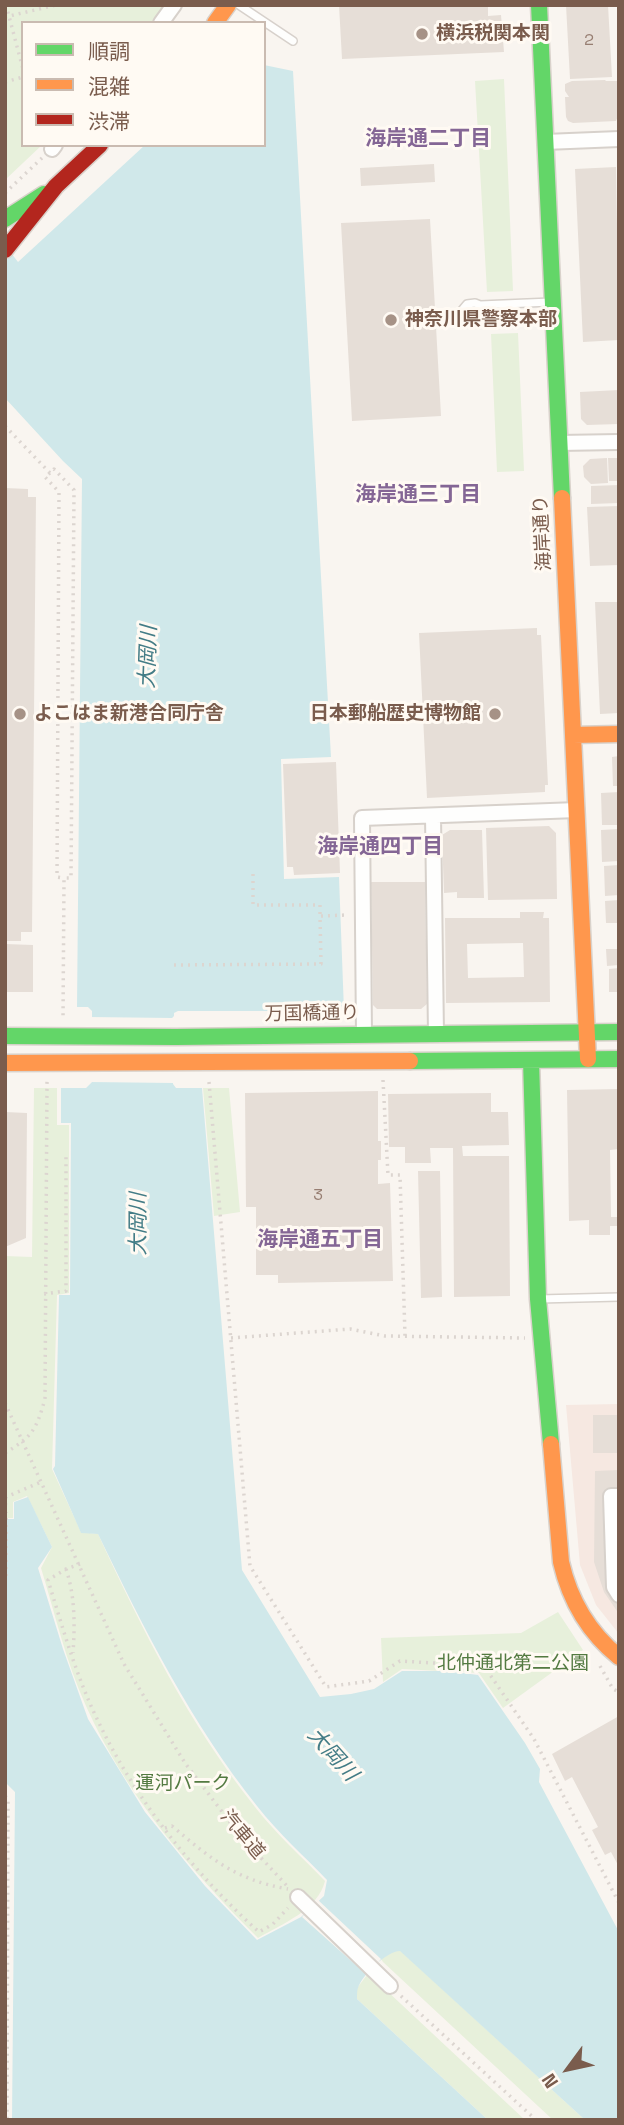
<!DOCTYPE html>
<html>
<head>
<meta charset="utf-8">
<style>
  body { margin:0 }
  #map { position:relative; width:624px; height:2125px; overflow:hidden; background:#f9f5f0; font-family:"Space Grotesk","Noto Sans JP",sans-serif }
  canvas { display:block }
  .frame { position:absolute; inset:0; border:7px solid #7a5c4d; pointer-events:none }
  .legend { position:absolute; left:21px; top:21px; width:245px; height:126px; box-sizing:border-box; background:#fffaf3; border:2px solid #cabbb1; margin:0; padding:9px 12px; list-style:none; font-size:21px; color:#7a5c4d }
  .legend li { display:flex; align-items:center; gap:14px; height:35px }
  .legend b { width:35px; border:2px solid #cabbb1 }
  .north { position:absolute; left:533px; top:2034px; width:70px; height:70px; -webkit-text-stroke:5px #fffaf3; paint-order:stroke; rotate:237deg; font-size:19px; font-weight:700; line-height:28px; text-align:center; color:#7a5c4d }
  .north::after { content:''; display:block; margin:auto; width:24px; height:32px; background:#7a5c4d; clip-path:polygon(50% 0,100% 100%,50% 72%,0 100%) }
</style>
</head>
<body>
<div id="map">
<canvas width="624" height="2125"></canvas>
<div class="frame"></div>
<ul class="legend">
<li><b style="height:9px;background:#63d668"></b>順調</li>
<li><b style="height:9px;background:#ff974d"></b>混雑</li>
<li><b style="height:9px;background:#b3261e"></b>渋滞</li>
</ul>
<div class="north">N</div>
</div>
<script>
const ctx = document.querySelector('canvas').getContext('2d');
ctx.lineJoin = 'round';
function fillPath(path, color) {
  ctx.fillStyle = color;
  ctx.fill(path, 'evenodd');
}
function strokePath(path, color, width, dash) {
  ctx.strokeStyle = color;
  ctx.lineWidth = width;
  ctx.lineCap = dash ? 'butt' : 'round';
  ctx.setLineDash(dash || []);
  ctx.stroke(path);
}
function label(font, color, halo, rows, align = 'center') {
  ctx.font = font + ' "Space Grotesk","Noto Sans JP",sans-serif';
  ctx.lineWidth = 6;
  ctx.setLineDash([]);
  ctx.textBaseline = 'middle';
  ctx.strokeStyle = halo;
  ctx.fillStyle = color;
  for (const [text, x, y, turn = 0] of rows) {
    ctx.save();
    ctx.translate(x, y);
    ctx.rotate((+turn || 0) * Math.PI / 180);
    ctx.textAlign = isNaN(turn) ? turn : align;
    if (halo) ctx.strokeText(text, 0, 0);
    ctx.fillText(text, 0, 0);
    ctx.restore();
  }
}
const commercial = new Path2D(`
  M619 1404V1634L596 1605 580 1565 566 1405Z`);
const green = new Path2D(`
  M5 5H166L152 23H23V145H42L5 180Z
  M504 79 513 291 487 292 475 81Z
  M518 333 524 471 497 472 491 334Z
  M34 1088H57V1125H69V1293L57 1295 52 1469 81 1532 98 1534C144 1633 187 1721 255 1807 276 1834 302 1857 325 1881 318 1910 282 1924 258 1938 191 1871 125 1794 86 1706 66 1662 55 1614 41 1568L52 1547 27 1496 13 1502V1518H5V1256L32 1257Z
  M229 1088 240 1212 214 1216 203 1088Z
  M558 1612 583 1650 503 1708 479 1673 402 1669 383 1682 381 1638 521 1633Z
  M394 1951H401L585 2120H553L383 1962 381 1959Z
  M367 1975H370L525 2120H488L357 1999V1988Z`);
const water = new Path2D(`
  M264 65 293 71 331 757 281 759 284 879 339 877 344 1011H178L174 1013 173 1084 176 1088H202L242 1570 320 1697 351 1694 374 1689 402 1671H447L478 1675 525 1743 540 1769 539 1782 619 1932V2120H585L400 1951C387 1951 362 1975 358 1988 357 1989 357 1998 357 1999L488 2120H12L15 1792 5 1782V1519H14V1502L28 1497 52 1547 38 1568 63 1649 88 1719 145 1812 205 1886 257 1940 301 1917 324 1896 327 1880C304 1856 278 1833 257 1806 191 1723 144 1629 98 1534L81 1533 53 1469 55 1466 59 1295H70L71 1123H61V1088H86L92 1082V1011L88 1007H77L82 479 63 461 5 398V245L18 262 145 145H264Z`);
const pier = new Path2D(`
  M177 1013H197V1015H178L177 1083 199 1085V1088H177L174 1083 89 1082 86 1087 77 1086 85 1085 89 1081 88 1014 89 1017 172 1018Z
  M318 1900 381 1959 367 1975 302 1917Z`);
const building = new Path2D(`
  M339 5H488V16L501 15 504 52 342 59Z
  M566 5H608L612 77 570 79Z
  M605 80 606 81H617L618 116 616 121 573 123 568 121 566 117 565 97H569L565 91V84L572 81Z
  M434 164 435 182 361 186 360 168Z
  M616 167 619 340 583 342 575 169Z
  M430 219 441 416 352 421 341 223Z
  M619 390V424L587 425 581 419 580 392Z
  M607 458 608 483 591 484 584 477 583 466 590 459Z
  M608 458H619V481H609Z
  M619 485V503L591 504V486Z
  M5 488 28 489V497H36L32 932H21V941H5Z
  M619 506V565L590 566 587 507Z
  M595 602H619V713L600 714Z
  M537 628V635H541L548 785H545V792L427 798 419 633Z
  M619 756V786H613L612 757Z
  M336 762 340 873 294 875 293 867H287L283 764Z
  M619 792V825H602L601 793Z
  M549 826 556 833 557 899 488 900 486 828Z
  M619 829V861L602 862 601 830Z
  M450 830H482L484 898H457V892L444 893 442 835Z
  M619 865V895L605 896 604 866Z
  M371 882H425L427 1004 421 1009H377L373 1005Z
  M619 900V923H606L605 901Z
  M520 912H544L543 918H549L550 1002 446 1003 445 918H520ZM523 943 524 977 468 978 467 944Z
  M5 944 33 945V992H5Z
  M606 949H619V965L607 966Z
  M619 968V992H609V969Z
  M619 1089V1149L610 1150 611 1217H619V1226H610V1235H589V1220L569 1221 567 1090Z
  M378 1091V1141H381V1160H378V1184L390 1183 393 1281 278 1283V1275H256V1207H246L245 1093Z
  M491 1093V1112H508L509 1145 462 1146 463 1156H509L510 1296 454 1297 453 1148H430L431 1163H405V1147H389L388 1094Z
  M5 1112 27 1113 26 1238 5 1247Z
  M418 1171H440L442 1297 421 1298Z
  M593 1415H619V1453H593Z
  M619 1470V1614L604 1592 594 1562 595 1471Z
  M619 1716V1867L611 1852 605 1855 592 1830 598 1827 572 1777 565 1781 552 1754Z`);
const path = new Path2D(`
  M6 5 23 69
  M5 17 56 5
  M5 82 23 77
  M5 193 42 158
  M5 426 50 473 54 469 74 490 71 878H64L63 1020
  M50 473 45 477 59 492 57 877 64 878
  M253 874V905H320V916
  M174 965 321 964 320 916 347 915
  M383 1080 388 1175H400L405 1336
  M209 1082 250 1566 326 1687 369 1681 400 1661 484 1666 534 1739 619 1903
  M44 1294 66 1291V1157
  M231 1338 350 1329 385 1336 525 1338
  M5 1403 124 1664 185 1763 239 1834 288 1887
  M5 1453C33 1436 36 1430 45 1399L47 1081
  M5 1512 6 1497 41 1482
  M80 1564 66 1569 48 1580C63 1629 77 1679 100 1725 138 1803 195 1874 259 1932L273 1924 288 1908
  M66 1569C75 1596 75 1624 73 1653
  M6 1576V1512
  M600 1666 613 1689 619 1692
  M5 1796 8 1799 7 2120
  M165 1828 172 1826C211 1859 236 1880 288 1889
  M401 1996 536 2120`);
const lane = new Path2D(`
  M239 5 293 41
  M551 302 480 305 475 303 467 304 462 310 463 318 470 324 483 321 553 318
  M539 1299 619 1297`);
const street = new Path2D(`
  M161 23 174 5
  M545 142 619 139
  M52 149 55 145
  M559 443 619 442
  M433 816 436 1034
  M364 1035 362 818 577 810
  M619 1496H611L614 1587 619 1595
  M298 1897 390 1986`);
const fast = new Path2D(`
  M539 5 562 498
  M5 219 44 194
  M5 1036 176 1037 619 1032
  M531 1060 538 1299 551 1444
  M410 1061 619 1059`);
const slow = new Path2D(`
  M215 23 228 5
  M562 498 588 1059
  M573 735 619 734
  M5 1063 410 1061
  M551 1444 561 1562C570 1601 588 1632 619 1657`);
const jam = new Path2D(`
  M5 250 56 186 100 145`);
const markers = [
  [422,34,7,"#a69286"],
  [391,320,7,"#a69286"],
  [20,714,7,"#a69286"],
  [495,714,7,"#a69286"]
];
const numberNames = [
  ["2",589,41],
  ["3",318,1196]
];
const poiNames = [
  ["横浜税関本関",436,34],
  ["神奈川県警察本部",405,320],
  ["よこはま新港合同庁舎",34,714],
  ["日本郵船歴史博物館",481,714,"right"]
];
const streetNames = [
  ["海岸通り",543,533,-93],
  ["万国橋通り",312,1014,-1],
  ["汽車道",242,1835,50]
];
const parkNames = [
  ["北仲通北第二公園",513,1664],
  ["運河パーク",183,1784]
];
const neighbourhoodNames = [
  ["海岸通二丁目",428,139],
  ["海岸通三丁目",418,495],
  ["海岸通四丁目",380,847],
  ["海岸通五丁目",320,1240]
];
const waterNames = [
  ["大岡川",149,657,-88],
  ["大岡川",139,1224,-90],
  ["大岡川",332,1755,48]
];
fillPath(commercial, '#f6e8e1');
fillPath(green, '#e7f0db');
fillPath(water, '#d0e8ea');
fillPath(pier, '#f9f5f0');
fillPath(building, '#e6ded7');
strokePath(lane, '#d7d1cb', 10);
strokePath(street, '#d7d1cb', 18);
strokePath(fast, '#d9d2cb', 19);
strokePath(slow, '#d9d2cb', 19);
strokePath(jam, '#d9d2cb', 19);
strokePath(path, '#dcd5d0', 3.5, [2, 5]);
strokePath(lane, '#fefefd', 7);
strokePath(street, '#fefefd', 14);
strokePath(fast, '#63d668', 16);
strokePath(slow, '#ff974d', 16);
strokePath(jam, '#b3261e', 16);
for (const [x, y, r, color] of markers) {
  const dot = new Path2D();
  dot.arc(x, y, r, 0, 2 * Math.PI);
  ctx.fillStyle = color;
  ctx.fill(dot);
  strokePath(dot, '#fffaf3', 2.5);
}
label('16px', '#977e72', null, numberNames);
label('bold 19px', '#7a5c4d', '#fffaf3', poiNames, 'left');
label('19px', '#7a5c4d', '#fffaf3', streetNames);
label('19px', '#537a41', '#fffaf3', parkNames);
label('bold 21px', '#846695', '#fffaf3', neighbourhoodNames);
label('italic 21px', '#437c86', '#fffaf3', waterNames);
</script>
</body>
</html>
